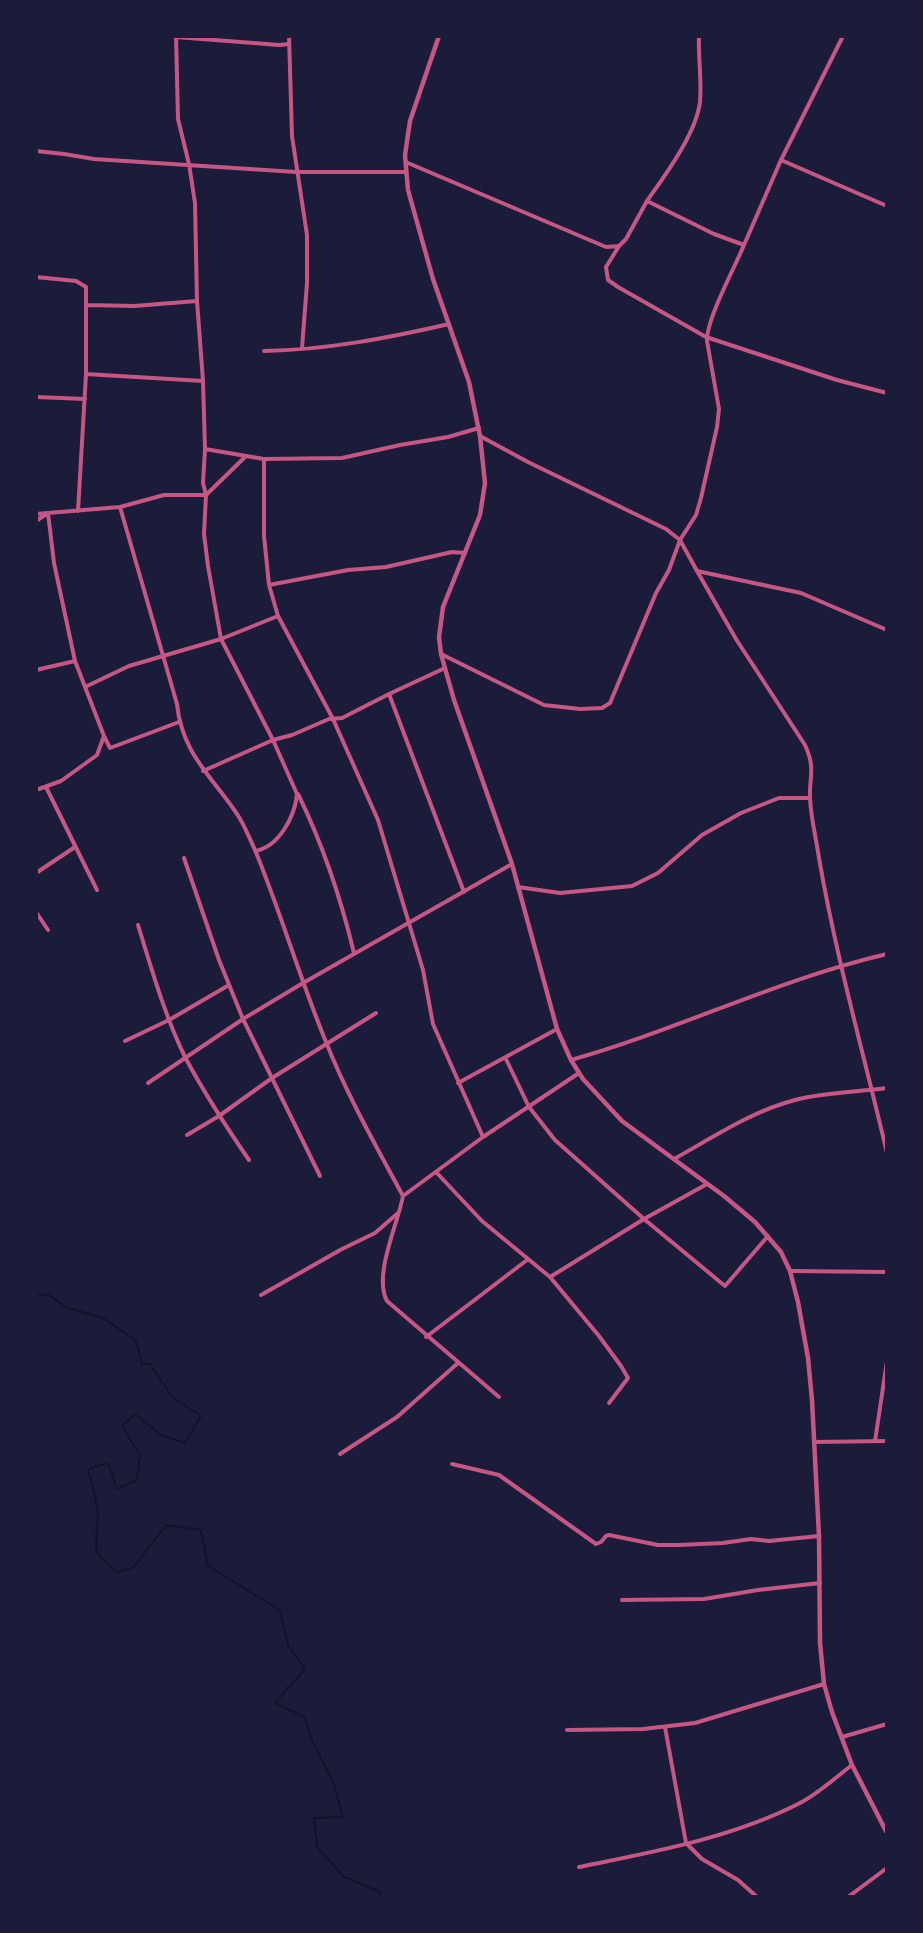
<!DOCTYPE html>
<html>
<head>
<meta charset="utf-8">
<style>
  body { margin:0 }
  #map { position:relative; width:923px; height:1933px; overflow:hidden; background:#1b1b3a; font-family:Overpass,sans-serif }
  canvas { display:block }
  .frame { position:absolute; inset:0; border:38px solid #1b1b3a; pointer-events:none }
</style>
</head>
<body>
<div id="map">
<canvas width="923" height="1933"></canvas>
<div class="frame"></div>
</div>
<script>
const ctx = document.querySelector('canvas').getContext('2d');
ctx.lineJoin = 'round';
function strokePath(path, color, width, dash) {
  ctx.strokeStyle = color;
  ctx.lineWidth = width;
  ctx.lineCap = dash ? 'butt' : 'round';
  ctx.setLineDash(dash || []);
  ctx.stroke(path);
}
const stream = new Path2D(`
  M36 1294 49 1295 66 1307 103 1318 136 1341 142 1364H150L172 1397 201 1416 185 1443 161 1435 135 1414 122 1426 140 1455 137 1480 117 1489 108 1463 88 1469 98 1509 96 1552 117 1572 133 1568 166 1525 201 1530 208 1566 280 1610 288 1645 305 1669 275 1703 304 1717 312 1741 333 1781 343 1817 314 1818 317 1847 344 1877 379 1891 380 1897`);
const minor = new Path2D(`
  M176 36 178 119 189 164 195 203 197 301 203 381 205 449 203 483 206 495 204 534 208 566 221 639 273 740 297 794C295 816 279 847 255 851
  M289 36 292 136 307 235V283L302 348
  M176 37 279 45 289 44
  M36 151 64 154 94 159 296 172H406
  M781 160 887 206
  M408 163 606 247 619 246 626 239 647 201 714 234 744 245 781 160 843 36
  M647 201C665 175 696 134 700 102 702 80 698 58 699 36
  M619 246 606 267 608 280 618 287 706 337 837 380 887 393
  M36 277 76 281 86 287V374L78 511
  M87 305 134 306 197 301
  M264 351C326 350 388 338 449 324
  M86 374 203 381
  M36 397 85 399
  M480 436 528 462 666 529 680 540 697 571 801 593 887 630
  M205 449 264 459 342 458 400 445 448 437 479 428
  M264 459V536L269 585 278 616 333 719 378 820 423 970 433 1024 483 1137
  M120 507 177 704C182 755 214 778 239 817 245 827 250 839 255 850 281 913 300 979 326 1042 347 1095 376 1146 403 1196
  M36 514 120 507 164 495H206L245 457
  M36 521 48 513 54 563 75 661 104 736
  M697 571 736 639 805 745C816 769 809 776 810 799 811 818 816 838 819 858 836 957 864 1055 887 1153
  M269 585 348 570 386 567 452 552 465 553
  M441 654 544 705 580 709 602 708 610 703 656 593 669 570 680 540 696 515 701 498 717 427 719 409 707 341C706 320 735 267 744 245
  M36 670 75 661
  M85 687 129 666 221 639 278 616
  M389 694 464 892
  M203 771 273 740 292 735 329 719 342 718 389 694 445 668
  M46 787 97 890
  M36 790 61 781 97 755 104 736 110 748 179 722
  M298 794C323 845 341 899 354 953
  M184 858 219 960 243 1019 320 1176
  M36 873 75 847
  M518 887 560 893 632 886 658 873 702 835 741 813 779 798H810
  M36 912 48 930
  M138 925C152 970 165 1017 186 1059 205 1094 227 1128 249 1160
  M125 1041 169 1020 229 985
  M505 1057 529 1107 555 1140 644 1219 725 1286 768 1236
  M571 1060C678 1030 779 979 887 954
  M148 1083 243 1019 303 983 512 864
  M458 1083 557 1029
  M187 1135 219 1116 272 1078 376 1013
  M674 1159C712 1138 752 1111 795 1100 824 1092 857 1092 887 1088
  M436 1172 482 1221 550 1277 599 1336 621 1366 628 1378 609 1403
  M790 1271 887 1272
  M550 1277 644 1219 707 1184
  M261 1295 342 1249 375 1233 398 1213
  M426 1337 527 1260
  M499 1397 387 1301C373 1275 398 1224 403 1196L483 1137 579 1073
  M875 1441 887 1361
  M814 1442 887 1441
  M340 1454 397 1417 458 1363
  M452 1464 499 1475 596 1544 601 1542 606 1536 609 1535 658 1545H678L723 1543 751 1539 769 1541 819 1536
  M622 1600 704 1599 758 1590 820 1583
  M665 1727 686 1843 702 1859 738 1880 757 1897
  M567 1730 643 1729 695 1723 824 1684
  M842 1737 887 1724
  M579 1867C653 1852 732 1838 800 1803 819 1793 835 1778 852 1765
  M848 1897 887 1868`);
const tertiary = new Path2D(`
  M439 36 410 121 405 155 408 190 433 279 469 382 480 436 485 483 480 515 443 607 439 637 441 654 454 700 512 864 557 1029 571 1060 583 1079 622 1121 724 1196 755 1222 781 1252 790 1271 798 1302 808 1358 812 1400 819 1536 820 1643 824 1684 832 1712 852 1765 887 1833`);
strokePath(stream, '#12122b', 2);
strokePath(minor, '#c65784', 4);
strokePath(tertiary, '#c65784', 4.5);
</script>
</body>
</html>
